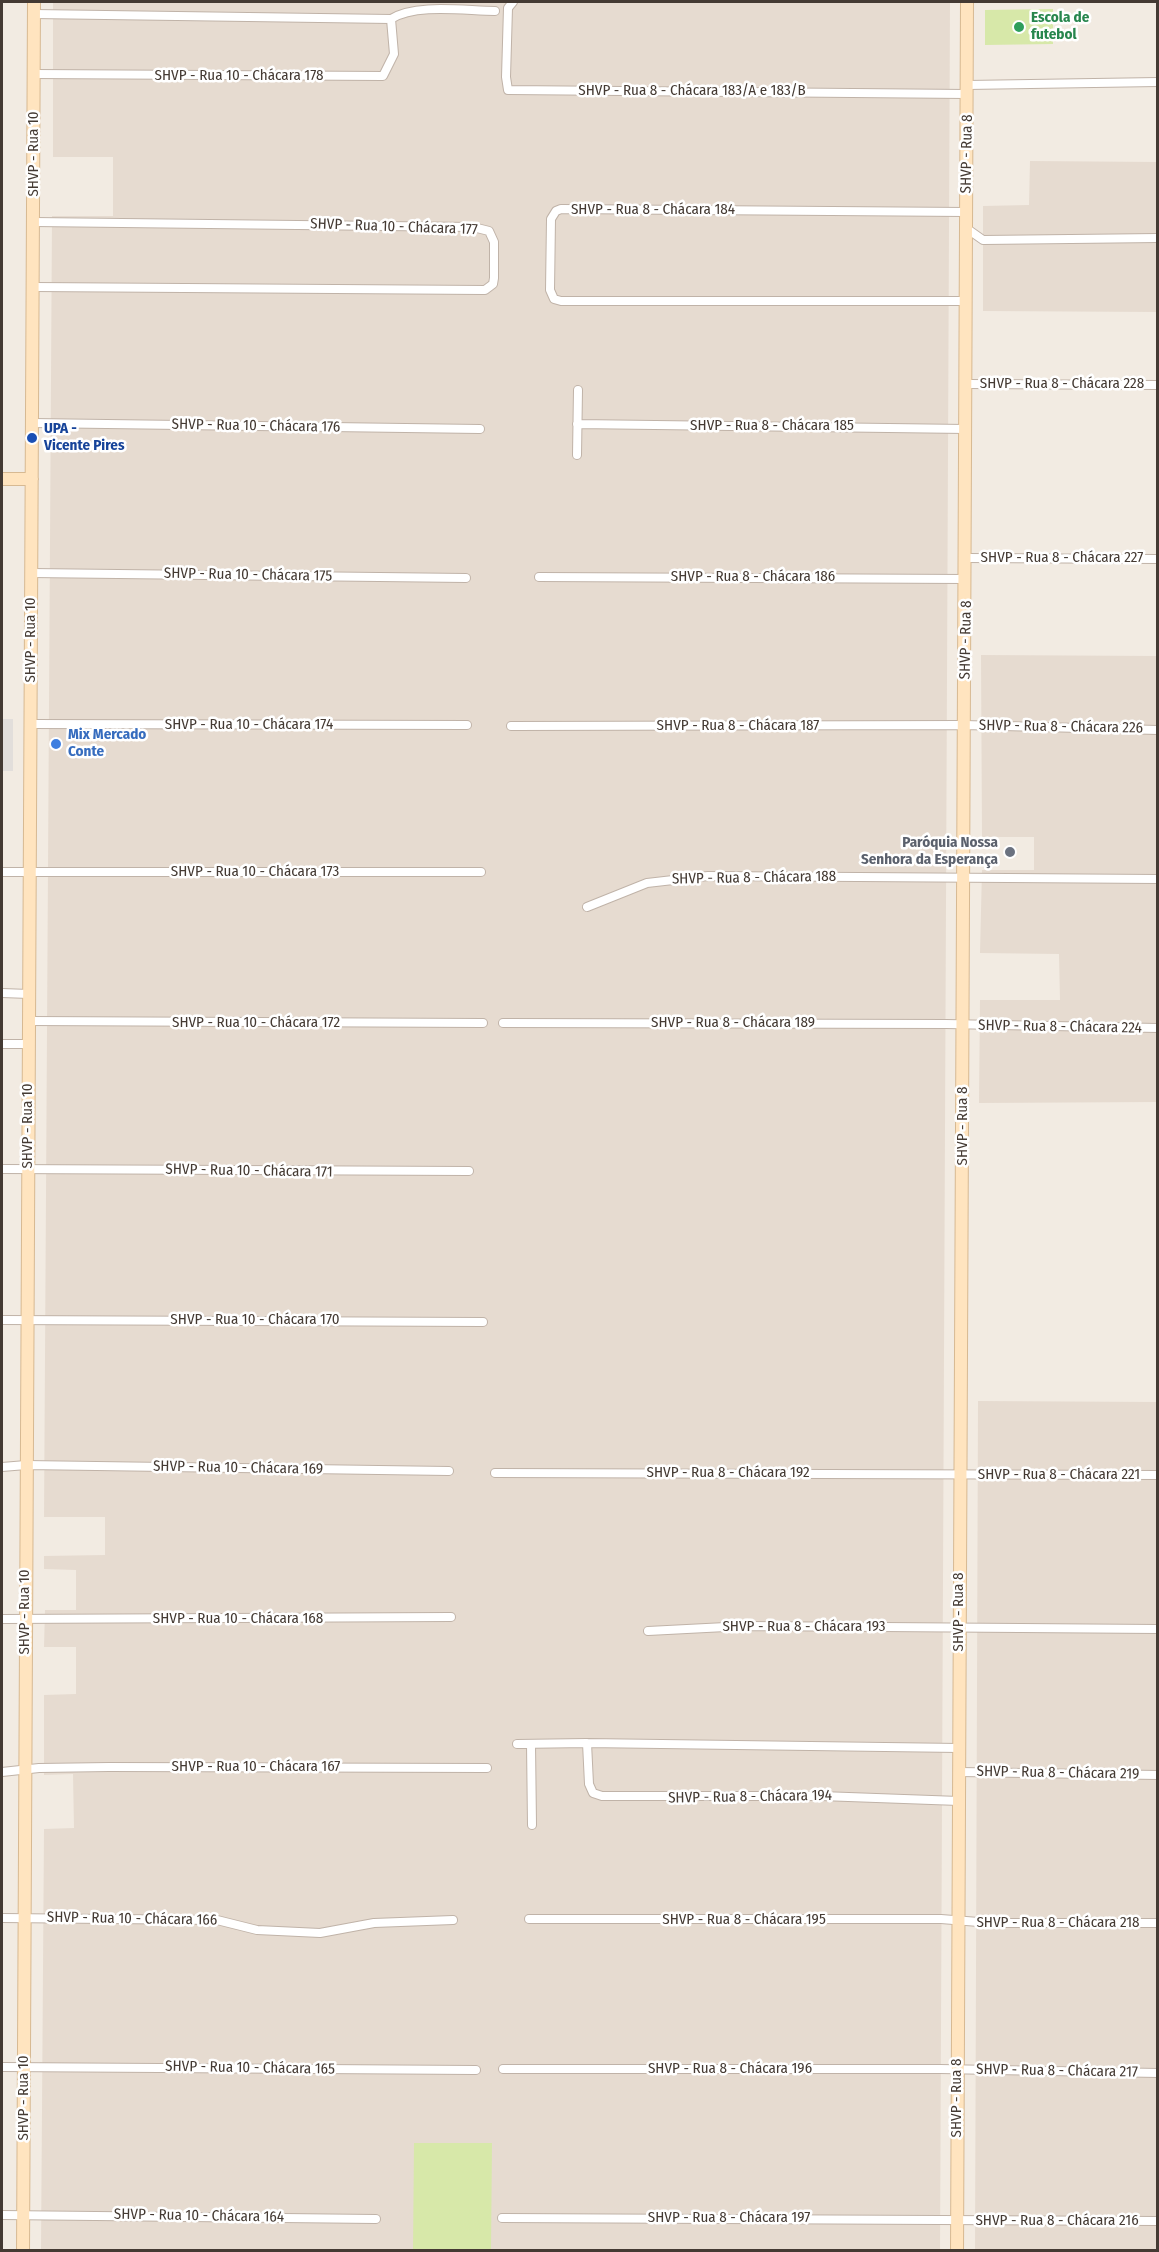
<!DOCTYPE html>
<html>
<head>
<meta charset="utf-8">
<style>
  body { margin:0 }
  #map { position:relative; width:1159px; height:2252px; overflow:hidden; background:#f2ebe2; font-family:"Fira Sans Condensed",sans-serif }
  canvas { display:block }
  .frame { position:absolute; inset:0; border:3px solid #443a33; pointer-events:none }
</style>
</head>
<body>
<div id="map">
<canvas width="1159" height="2252"></canvas>
<div class="frame"></div>
</div>
<script>
const ctx = document.querySelector('canvas').getContext('2d');
ctx.lineJoin = 'round';
function fillPath(path, color) {
  ctx.fillStyle = color;
  ctx.fill(path, 'evenodd');
}
function strokePath(path, color, width, dash) {
  ctx.strokeStyle = color;
  ctx.lineWidth = width;
  ctx.lineCap = dash ? 'butt' : 'round';
  ctx.setLineDash(dash || []);
  ctx.stroke(path);
}
function label(font, color, halo, rows, align = 'center') {
  ctx.font = font + ' "Fira Sans Condensed",sans-serif';
  ctx.lineWidth = 5;
  ctx.setLineDash([]);
  ctx.textBaseline = 'middle';
  ctx.strokeStyle = halo;
  ctx.fillStyle = color;
  for (const [text, x, y, turn = 0] of rows) {
    ctx.save();
    ctx.translate(x, y);
    ctx.rotate((+turn || 0) * Math.PI / 180);
    ctx.textAlign = isNaN(turn) ? turn : align;
    if (halo) ctx.strokeText(text, 0, 0);
    ctx.fillText(text, 0, 0);
    ctx.restore();
  }
}
const residential = new Path2D(`
  M53 2H950L940 2250H41L44 1829 74 1828 73 1774 44 1775V1695L76 1694V1647H44L45 1610H76V1570L44 1569V1556L105 1555V1517H44L52 216H113V157H53Z
  M1030 161 1157 162V312L983 311V206L1029 205Z
  M981 655 1157 656V1102L979 1103 980 1000H1060L1059 954 980 953 982 870H1034V837H982Z
  M978 1401 1157 1402V2250H975Z`);
const green = new Path2D(`
  M1053 9V44L985 45V10Z
  M414 2143H492L491 2250H413Z`);
const parking = new Path2D(`
  M2 719H13V771H2Z`);
const street = new Path2D(`
  M513 2 508 8 506 77 508 90 967 94
  M34 14 391 19
  M34 74 383 76 394 54 391 19C416 3 466 11 495 11
  M967 85 1158 82
  M966 212 561 209 556 211 551 219 550 290 554 299 561 301H967
  M34 222 473 227 489 231 494 242V278L493 284 485 290 34 287
  M966 228 983 240 1158 238
  M967 384 1158 385
  M32 423 480 429
  M577 424 966 429
  M577 455 578 390
  M966 558 1158 559
  M31 573 466 578
  M539 577 966 579
  M30 724 467 725
  M511 726 964 725 1158 730
  M2 872H481
  M587 907 647 883 708 876 1158 879
  M2 993 29 994
  M29 1021 483 1023
  M503 1023 946 1024 1158 1028
  M2 1044H29
  M2 1169 469 1171
  M2 1320 483 1322
  M2 1467 26 1465 449 1471
  M495 1473 1158 1475
  M2 1619 451 1617
  M648 1631 745 1626 1158 1629
  M517 1744 587 1743
  M531 1744 532 1825
  M959 1748 587 1743 589 1784 593 1793 602 1796H821L959 1801
  M2 1772 39 1768 109 1767 487 1768
  M959 1772 1158 1775
  M2 1918 217 1920 257 1930 320 1933 374 1923 453 1920
  M529 1919H941L991 1923H1158
  M2 2067 476 2070
  M503 2069H940L1158 2073
  M2 2215 376 2219
  M502 2218 1158 2221`);
const secondary = new Path2D(`
  M2 479H32
  M23 2250 34 2
  M957 2250 967 2`);
const markers = [
  [1019,27,6,"#2e9e5b"],
  [32,438,6,"#1a4fb4"],
  [56,744,6,"#3f7fe0"],
  [1010,852,6,"#6b7280"]
];
const leisureNames = [
  ["Escola de",1031,18],
  ["futebol",1031,35]
];
const streetNames = [
  ["SHVP - Rua 10 - Chácara 178",239,76],
  ["SHVP - Rua 8 - Chácara 183/A e 183/B",692,91],
  ["SHVP - Rua 10",34,154,-90],
  ["SHVP - Rua 8",967,154,-89],
  ["SHVP - Rua 8 - Chácara 184",653,210],
  ["SHVP - Rua 10 - Chácara 177",394,227,2],
  ["SHVP - Rua 8 - Chácara 228",1062,384],
  ["SHVP - Rua 10 - Chácara 176",256,426,1],
  ["SHVP - Rua 8 - Chácara 185",772,426],
  ["SHVP - Rua 8 - Chácara 227",1062,558],
  ["SHVP - Rua 10 - Chácara 175",248,575,1],
  ["SHVP - Rua 8 - Chácara 186",753,577],
  ["SHVP - Rua 10",31,640,-90],
  ["SHVP - Rua 8",966,640,-89],
  ["SHVP - Rua 10 - Chácara 174",249,725],
  ["SHVP - Rua 8 - Chácara 187",738,726],
  ["SHVP - Rua 8 - Chácara 226",1061,727,1],
  ["SHVP - Rua 10 - Chácara 173",255,872],
  ["SHVP - Rua 8 - Chácara 188",754,878,-1],
  ["SHVP - Rua 10 - Chácara 172",256,1023],
  ["SHVP - Rua 8 - Chácara 189",733,1023],
  ["SHVP - Rua 8 - Chácara 224",1060,1027,1],
  ["SHVP - Rua 10",28,1126,-90],
  ["SHVP - Rua 8",963,1126,-90],
  ["SHVP - Rua 10 - Chácara 171",249,1171,1],
  ["SHVP - Rua 10 - Chácara 170",255,1320],
  ["SHVP - Rua 10 - Chácara 169",238,1468,1],
  ["SHVP - Rua 8 - Chácara 192",728,1473],
  ["SHVP - Rua 8 - Chácara 221",1059,1475],
  ["SHVP - Rua 10",25,1612,-90],
  ["SHVP - Rua 8",959,1612,-90],
  ["SHVP - Rua 10 - Chácara 168",238,1619],
  ["SHVP - Rua 8 - Chácara 193",804,1627],
  ["SHVP - Rua 10 - Chácara 167",256,1767],
  ["SHVP - Rua 8 - Chácara 219",1058,1773,1],
  ["SHVP - Rua 8 - Chácara 194",750,1797,-1],
  ["SHVP - Rua 10 - Chácara 166",132,1919,1],
  ["SHVP - Rua 8 - Chácara 195",744,1920],
  ["SHVP - Rua 8 - Chácara 218",1058,1923],
  ["SHVP - Rua 10 - Chácara 165",250,2068,1],
  ["SHVP - Rua 8 - Chácara 196",730,2069],
  ["SHVP - Rua 8 - Chácara 217",1057,2071,1],
  ["SHVP - Rua 10",24,2098,-90],
  ["SHVP - Rua 8",957,2098,-90],
  ["SHVP - Rua 10 - Chácara 164",199,2216,1],
  ["SHVP - Rua 8 - Chácara 197",729,2218],
  ["SHVP - Rua 8 - Chácara 216",1057,2221]
];
const transitNames = [
  ["UPA -",44,429],
  ["Vicente Pires",44,446]
];
const shopNames = [
  ["Mix Mercado",68,735],
  ["Conte",68,752]
];
const worshipNames = [
  ["Paróquia Nossa",998,843],
  ["Senhora da Esperança",998,860]
];
fillPath(residential, '#e6dbd0');
fillPath(green, '#d7e8a9');
fillPath(parking, '#e2dedb');
strokePath(street, '#c0b3a8', 10);
strokePath(secondary, '#d7b992', 14);
strokePath(street, '#fff', 8);
strokePath(secondary, '#ffe4bf', 12);
for (const [x, y, r, color] of markers) {
  const dot = new Path2D();
  dot.arc(x, y, r, 0, 2 * Math.PI);
  ctx.fillStyle = color;
  ctx.fill(dot);
  strokePath(dot, '#fff', 2);
}
label('bold 15px', '#27864d', '#fff', leisureNames, 'left');
label('15px', '#443a33', '#fff', streetNames);
label('bold 15px', '#164399', '#fff', transitNames, 'left');
label('bold 15px', '#366cbe', '#fff', shopNames, 'left');
label('bold 15px', '#5b616d', '#fff', worshipNames, 'right');
</script>
</body>
</html>
